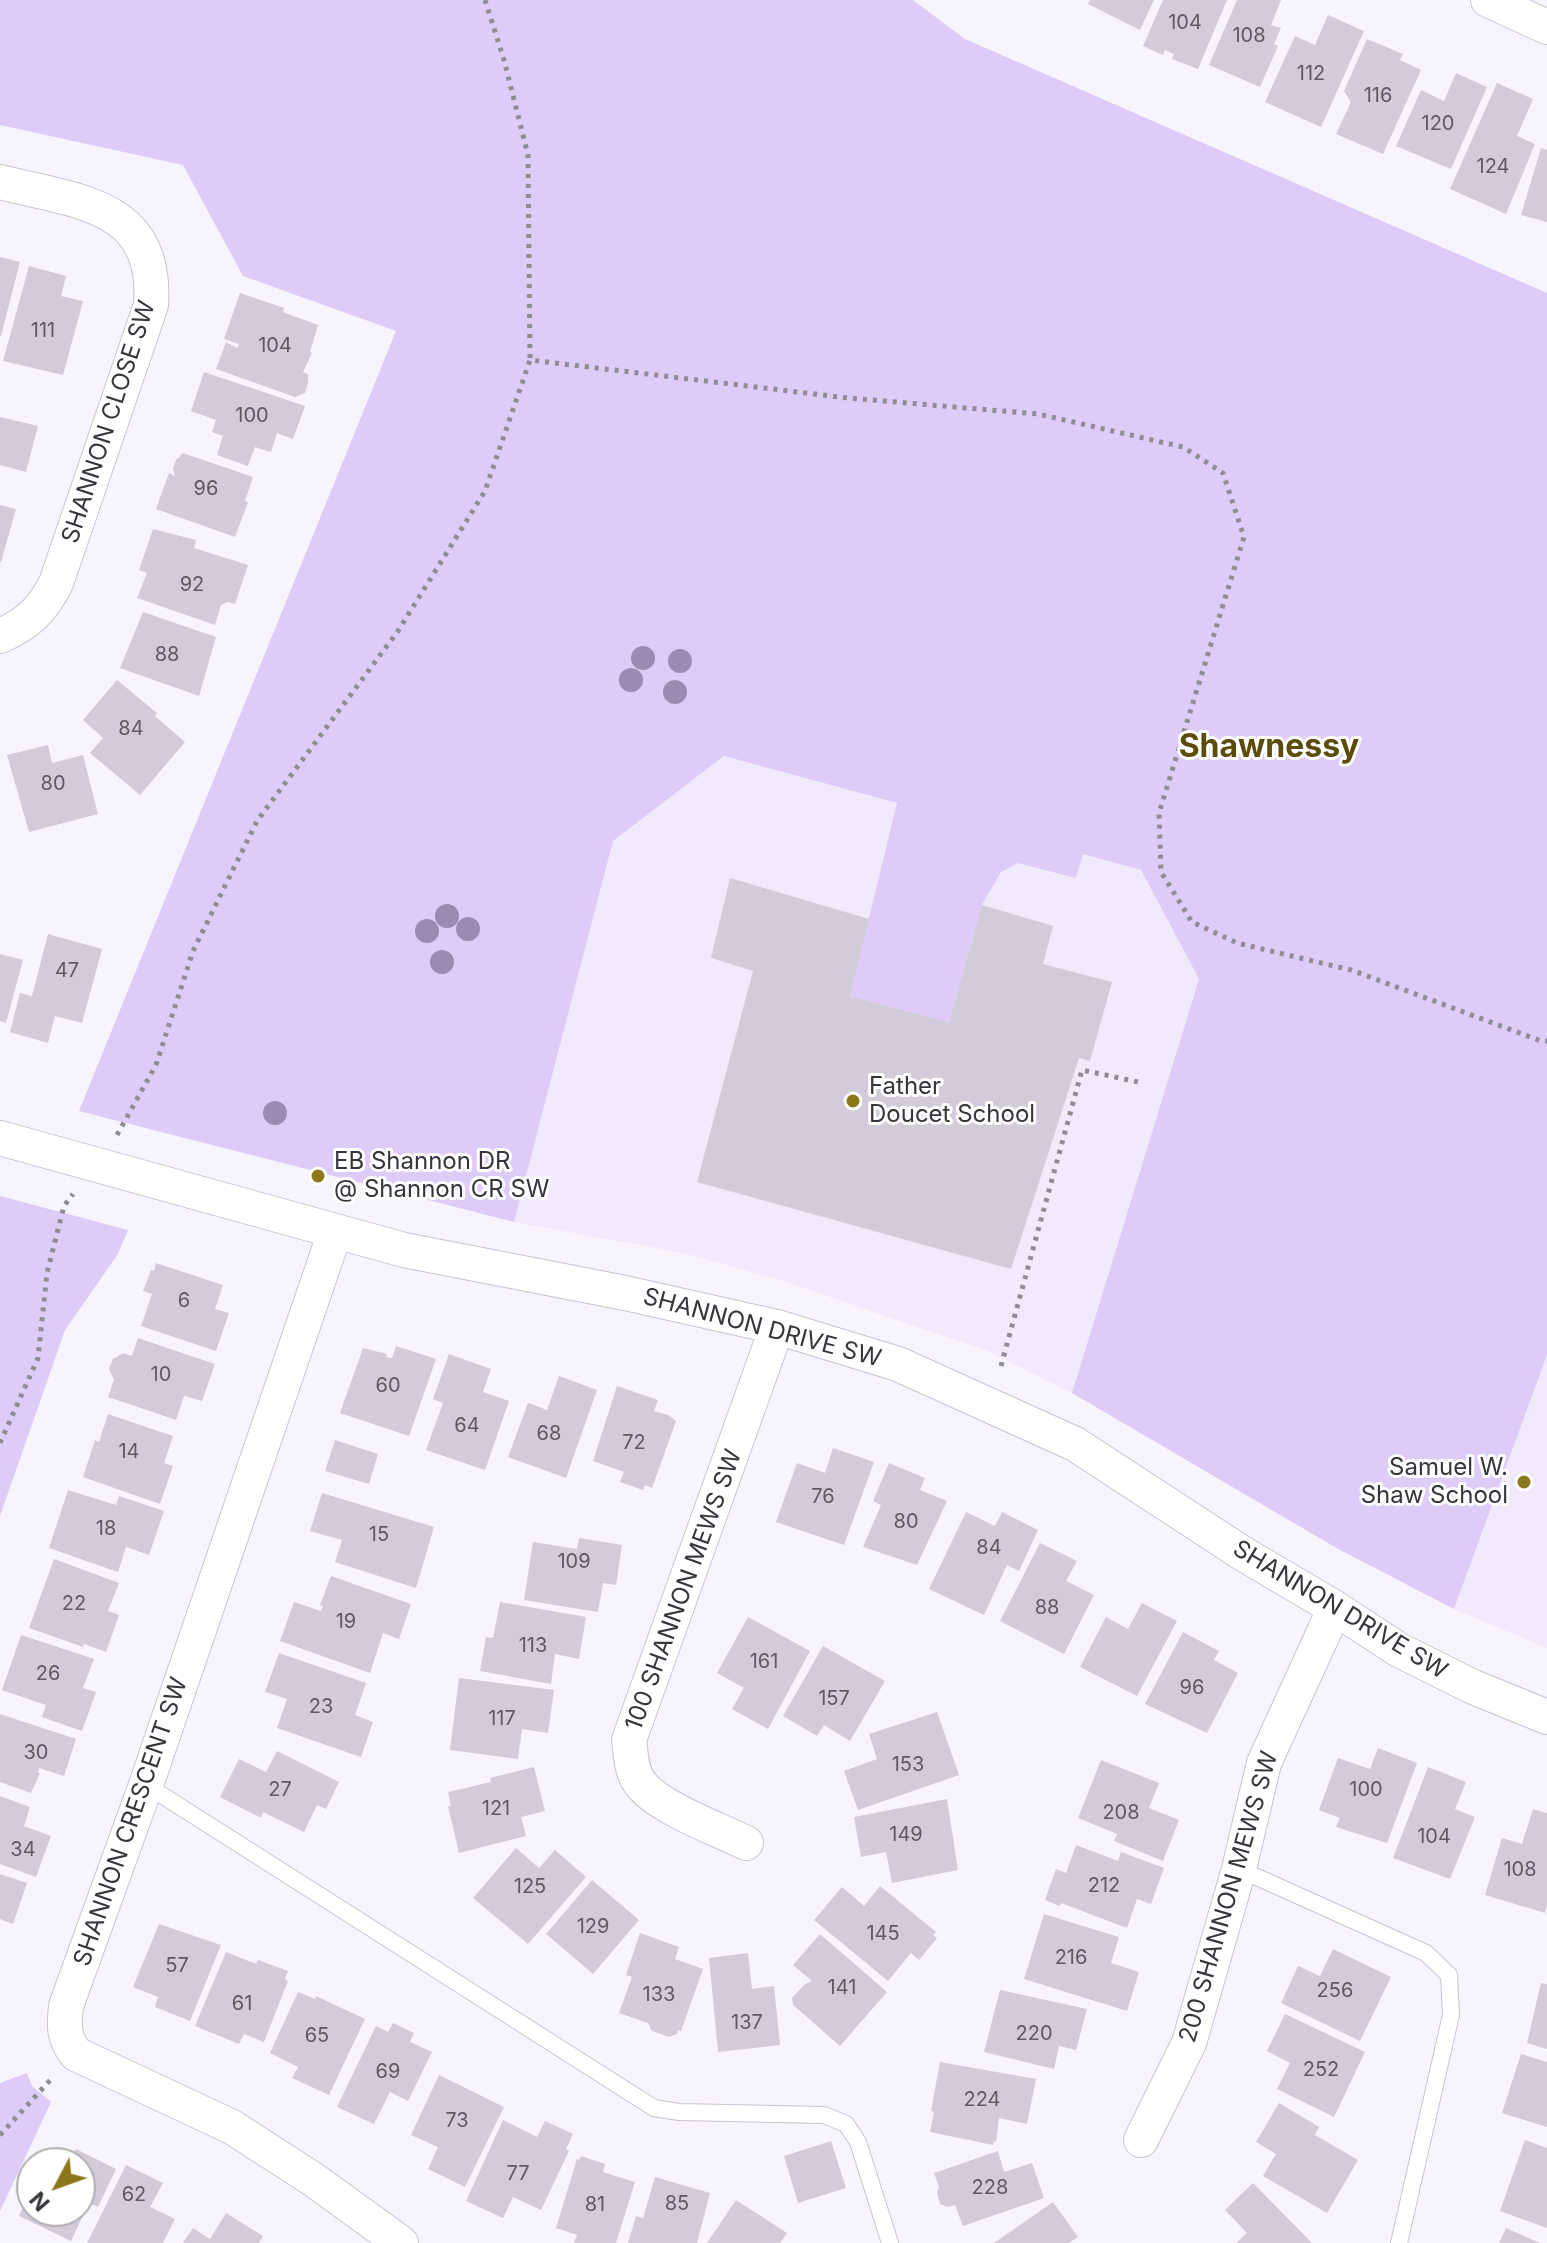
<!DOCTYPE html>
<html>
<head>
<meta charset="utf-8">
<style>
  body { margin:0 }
  #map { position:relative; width:1547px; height:2243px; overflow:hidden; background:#f8f4fd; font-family:Inter,sans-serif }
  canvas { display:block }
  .north { position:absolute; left:16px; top:2147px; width:80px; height:80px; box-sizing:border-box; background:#fff; border:2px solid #afaeb1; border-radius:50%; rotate:229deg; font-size:22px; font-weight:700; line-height:32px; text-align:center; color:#37353b }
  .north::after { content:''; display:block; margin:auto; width:28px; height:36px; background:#8d771c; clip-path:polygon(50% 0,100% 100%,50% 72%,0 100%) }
</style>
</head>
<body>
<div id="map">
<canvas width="1547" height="2243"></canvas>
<div class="north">N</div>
</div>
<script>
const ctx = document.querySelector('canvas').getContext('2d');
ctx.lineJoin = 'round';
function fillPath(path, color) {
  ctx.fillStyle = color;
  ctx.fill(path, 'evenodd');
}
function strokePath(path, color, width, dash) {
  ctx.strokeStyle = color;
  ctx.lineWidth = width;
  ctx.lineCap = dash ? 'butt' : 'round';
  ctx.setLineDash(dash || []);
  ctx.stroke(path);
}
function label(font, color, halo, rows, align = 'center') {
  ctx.font = font + ' Inter,sans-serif';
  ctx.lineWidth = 6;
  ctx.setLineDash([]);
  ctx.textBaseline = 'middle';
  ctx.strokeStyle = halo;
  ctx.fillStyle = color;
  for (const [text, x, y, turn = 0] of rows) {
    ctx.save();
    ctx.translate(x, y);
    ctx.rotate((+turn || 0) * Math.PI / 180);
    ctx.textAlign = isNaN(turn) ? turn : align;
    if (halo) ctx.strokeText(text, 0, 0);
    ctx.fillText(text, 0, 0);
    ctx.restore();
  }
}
const built = new Path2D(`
  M724 756 1141 870 1199 979 1072 1393 988 1351 783 1281 683 1253 514 1222 613 841Z
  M1547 1355V1648L1454 1609Z`);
const green = new Path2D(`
  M0 0H913L965 39 1547 293V1355L1454 1609 1340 1550 1072 1393 1199 979 1141 870 1083 854 1076 878 1018 863 1001 872 982 905 949 1022 850 996 897 803 724 756 613 841 514 1222 79 1111 396 331 243 276 183 165 0 125Z
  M0 1196 128 1230 118 1254 65 1330 0 1516Z
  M27 2073 32 2086 51 2102 0 2211V2083Z`);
const building = new Path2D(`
  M1090 0H1154L1140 30 1088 4Z
  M1163 0H1227L1198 69 1172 59 1174 54 1165 50 1163 55 1143 46Z
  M1237 0H1281L1271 25 1281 28 1274 44 1278 46 1260 87 1209 65Z
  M1328 15 1364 31 1321 127 1265 102 1295 36 1315 45Z
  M1367 39 1403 54 1400 60 1421 70 1383 154 1336 134 1351 102 1344 91Z
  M1456 73 1487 87 1451 169 1396 146 1421 90 1444 101Z
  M1497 83 1533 99 1517 136 1535 144 1506 214 1450 189Z
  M1541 148 1547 150V222L1521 215Z
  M0 257 20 262 1 336H0Z
  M29 266 66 276 61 296 83 301 63 375 3 361Z
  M240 293 284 308 283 312 318 325 310 352 312 353 303 372 308 374V383L305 393 295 397 216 369 226 342 237 348 239 344 224 339Z
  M204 372 305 406 293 439 277 433 271 452 255 447 248 466 217 455 223 436 212 432 216 420 191 411Z
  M0 417 38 426 26 472 0 465Z
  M183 453 253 477 245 501 248 502 235 537 156 509 169 473 175 476 173 469 176 460Z
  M0 505 16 509 1 562H0Z
  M153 529 196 540 194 548 248 565 235 604 228 602 221 605 215 625 137 598 147 573 139 570Z
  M143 612 216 637 199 696 120 668Z
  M117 680 157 713 155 716 185 742 140 795 90 753 103 738 83 720Z
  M48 745 52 763 83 755 98 814 29 832 7 755Z
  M730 878 869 919 850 996 949 1022 982 905 1053 926 1043 964 1112 982 1090 1061 1079 1058 1011 1269 697 1182 753 971 711 958Z
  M48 934 102 949 82 1023 55 1016 48 1043 10 1032 20 993 32 996Z
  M0 954 23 960 6 1023 0 1021Z
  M156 1263 223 1285 215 1309 229 1313 216 1351 141 1326 152 1294 143 1291 151 1270 154 1271Z
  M138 1338 215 1364 202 1401 184 1396 176 1420 108 1397 114 1380 109 1369 113 1359 123 1353 132 1356Z
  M396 1346 436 1359 409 1436 340 1413 363 1348 387 1354 386 1357 392 1358Z
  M449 1354 491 1369 483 1392 509 1401 485 1470 426 1450 443 1403 433 1399Z
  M559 1376 597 1390 566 1478 508 1457 528 1403 547 1410Z
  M617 1386 658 1400 654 1411 668 1415 676 1421 652 1488 645 1485 643 1490 620 1482 624 1472 593 1461Z
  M108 1414 173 1436 164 1463 173 1466 160 1504 83 1477 95 1440 99 1442Z
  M335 1440 378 1454 369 1484 325 1471Z
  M833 1448 874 1462 844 1545 776 1522 797 1463 825 1473Z
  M889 1463 925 1478 920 1490 947 1501 917 1565 863 1547 881 1505 873 1501Z
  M68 1490 116 1505 119 1496 164 1511 149 1555 126 1547 118 1572 49 1548Z
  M322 1493 434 1527 416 1588 335 1562 342 1540 310 1531Z
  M966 1512 995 1526 1002 1512 1038 1530 1019 1571 1007 1565 984 1615 929 1589Z
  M579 1538 622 1545 616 1585 603 1583 598 1612 524 1600 533 1542 577 1549Z
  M1040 1543 1077 1561 1066 1581 1094 1595 1064 1654 1000 1621Z
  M54 1559 119 1583 108 1611 119 1615 106 1652 84 1644 83 1647 29 1628Z
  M331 1576 411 1604 399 1639 383 1633 370 1673 280 1641 294 1602 321 1611 323 1606 320 1605Z
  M500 1602 586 1617 579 1659 555 1654 551 1684 480 1671 486 1637 493 1638Z
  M1142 1603 1177 1621 1137 1696 1080 1667 1106 1617 1128 1629Z
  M748 1617 810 1651 768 1729 732 1709 744 1688 717 1673Z
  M1183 1632 1219 1651 1214 1660 1238 1673 1207 1733 1145 1704Z
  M21 1635 94 1659 83 1688 96 1692 82 1731 42 1717 46 1705 2 1690Z
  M823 1646 885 1681 850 1741 824 1725 817 1736 783 1716Z
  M279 1653 366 1683 355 1715 373 1722 361 1757 277 1728 287 1699 265 1692Z
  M459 1678 554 1690 548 1733 522 1729 518 1759 450 1750Z
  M937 1712 959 1775 858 1810 844 1771 877 1759 869 1734Z
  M0 1714 76 1739 64 1776 39 1768 38 1773H40L31 1793 0 1782Z
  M1378 1748 1417 1763 1387 1843 1336 1827 1340 1818 1319 1810 1338 1758 1370 1769Z
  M277 1751 339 1782 326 1809 317 1805 304 1832 263 1812 261 1818 220 1797 239 1759 266 1772Z
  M1101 1760 1159 1783 1149 1808 1179 1820 1163 1861 1114 1841 1117 1834 1078 1818Z
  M534 1767 545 1811 521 1817 526 1836 459 1853 448 1806H451L448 1792 491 1782 490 1778Z
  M1428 1767 1466 1782 1455 1809 1475 1817 1450 1879 1393 1858Z
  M0 1796 30 1807 24 1826 51 1836 36 1877 0 1864Z
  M947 1799 958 1870 892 1883 886 1852 861 1857 854 1817Z
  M1533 1809 1547 1813V1905L1545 1913 1485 1895 1502 1838 1522 1844Z
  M1076 1845 1118 1861 1121 1852 1164 1868 1151 1904 1137 1899 1127 1928 1061 1903 1060 1906 1045 1900 1056 1869 1066 1873Z
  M516 1848 539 1868 555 1850 586 1877 528 1944 473 1898Z
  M0 1874 27 1883 13 1924 0 1919Z
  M592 1880 639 1920 593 1974 546 1934Z
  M880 1886 936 1932 933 1935 937 1938 919 1960 911 1953 888 1981 814 1920 842 1887 864 1906Z
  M1044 1914 1119 1937 1111 1963 1139 1972 1127 2011 1024 1979Z
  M159 1924 221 1945 190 2021 155 2007 158 1997 133 1987Z
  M640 1933 679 1947 675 1959 703 1969 681 2031 678 2030 677 2034 669 2037 652 2031 648 2023 619 2013 632 1977 626 1975Z
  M820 1934 887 1992 840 2046 793 2005 792 1998 804 1985 812 1981 793 1965Z
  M1333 1949 1391 1977 1360 2041 1281 2003 1298 1966 1320 1976Z
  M226 1952 256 1964 258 1960 288 1971 285 1979 288 1981 264 2042 244 2034 239 2044 195 2026Z
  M748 1953 752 1989 774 1986 780 2045 718 2052 709 1958Z
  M1541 1983 1547 1984V2049L1527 2043Z
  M1000 1990 1087 2009 1076 2050 1059 2046 1054 2069 984 2052Z
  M298 1992 315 1999 316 1996 365 2019 329 2095 292 2078 298 2067 270 2053Z
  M1285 2014 1365 2052 1334 2117 1277 2089 1290 2063 1267 2051Z
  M393 2023 414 2033 410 2042 432 2052 408 2101 390 2092 374 2124 337 2107 376 2026 388 2032Z
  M1521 2054 1547 2062V2127L1502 2113Z
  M940 2062 1036 2079 1027 2124 999 2118 996 2142 994 2141 993 2145 930 2132 934 2112 931 2111Z
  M439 2075 504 2107 465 2187 428 2169 438 2147 411 2135Z
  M1279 2103 1319 2127 1315 2135 1358 2160 1327 2213 1263 2176 1276 2154 1256 2142Z
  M503 2120 537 2137 545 2121 573 2134 566 2149 569 2151 541 2210 513 2197 503 2218 466 2201Z
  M1525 2140 1547 2148V2228L1500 2211Z
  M831 2141 846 2188 798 2203 784 2156Z
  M76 2149 116 2169 98 2207 89 2203 71 2241 19 2216 32 2188V2211H80V2163H42L49 2150 70 2161Z
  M998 2151 1004 2172 1032 2163 1044 2198 963 2226 955 2205 948 2207 940 2204 937 2192 939 2187 934 2173Z
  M581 2156 605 2164 603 2172 635 2182 616 2243H574L577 2235 556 2228 577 2159 579 2160Z
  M126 2165 163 2183 150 2207 175 2219 163 2243H87Z
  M655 2177 710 2193 697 2243H628L636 2216 643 2218Z
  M1253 2183 1312 2243H1236L1247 2233 1225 2210Z
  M736 2200 787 2233 780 2243H707Z
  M1053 2202 1078 2237 1069 2243H994Z
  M226 2213 263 2236 259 2243H183L193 2228 210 2239Z
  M1506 2228 1540 2243H1499Z`);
const path = new Path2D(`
  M485 0 504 60 528 155 530 360
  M117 1135 156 1065 193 951 257 821 398 631 485 491 530 360 848 398 1038 414 1183 447 1223 473 1244 537 1159 813 1161 872 1192 922 1237 943 1351 970 1541 1041H1547
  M1001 1366 1082 1070 1143 1083
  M0 1443 38 1358 47 1273 64 1206 73 1194
  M0 2135 53 2077`);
const service = new Path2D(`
  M146 1785 654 2108 679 2112 824 2115 846 2124 858 2142 890 2243
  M1239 1869 1426 1953 1449 1975 1451 2015 1399 2243`);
const minor = new Path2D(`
  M1488 0 1547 27
  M0 182C77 202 158 203 151 305L56 583C43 609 28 624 0 636
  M0 1138 404 1250 625 1293 777 1327 898 1364 1075 1444 1242 1553 1335 1608 1399 1650 1471 1686 1547 1717
  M335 1232 146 1785 66 2006C64 2026 63 2037 76 2054L232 2127 314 2180 401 2243
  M746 1843C718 1829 657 1807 640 1783 631 1771 631 1755 629 1740L777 1327
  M1141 2140 1189 2043 1239 1869 1264 1763 1335 1608`);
const trees = [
  [643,658],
  [680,661],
  [631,680],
  [675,692],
  [447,916],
  [468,929],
  [427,931],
  [442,962],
  [275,1113]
];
const markers = [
  [853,1101,8,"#8d771c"],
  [318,1176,8,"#8d771c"],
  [1524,1482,8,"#8d771c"]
];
const numberNames = [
  ["104",1185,23],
  ["108",1249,36],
  ["112",1311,74],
  ["116",1378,96],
  ["120",1438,124],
  ["124",1493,167],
  ["111",43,331],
  ["104",275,346],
  ["100",252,416],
  ["96",206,489],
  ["92",192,585],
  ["88",167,655],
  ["84",131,729],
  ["80",53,784],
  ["47",67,971],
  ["6",184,1301],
  ["10",161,1375],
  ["60",388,1386],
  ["64",467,1426],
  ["68",549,1434],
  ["72",634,1443],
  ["14",129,1452],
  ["76",823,1497],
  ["80",906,1522],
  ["18",106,1529],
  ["15",379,1535],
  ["84",989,1548],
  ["109",574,1562],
  ["22",74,1604],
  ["88",1047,1608],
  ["19",346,1622],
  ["113",533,1646],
  ["161",764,1662],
  ["26",48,1674],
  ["96",1192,1688],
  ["157",834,1699],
  ["23",321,1707],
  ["117",502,1719],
  ["30",36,1753],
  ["153",908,1765],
  ["27",280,1790],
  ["100",1366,1790],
  ["121",496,1809],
  ["208",1121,1813],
  ["149",906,1835],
  ["104",1434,1837],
  ["34",23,1850],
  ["108",1520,1870],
  ["212",1104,1886],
  ["125",530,1887],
  ["129",593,1927],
  ["145",883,1934],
  ["216",1071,1958],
  ["57",177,1966],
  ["141",842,1988],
  ["256",1335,1991],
  ["133",659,1995],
  ["61",242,2004],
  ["137",747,2023],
  ["220",1034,2034],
  ["65",317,2036],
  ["252",1321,2070],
  ["69",388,2072],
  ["224",982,2100],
  ["73",457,2121],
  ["77",518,2174],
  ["228",990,2188],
  ["62",134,2195],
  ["85",677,2204],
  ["81",595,2205]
];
const streetNames = [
  ["SHANNON CLOSE SW",109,422,-72],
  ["SHANNON DRIVE SW",762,1328,15],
  ["100 SHANNON MEWS SW",684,1590,-70],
  ["SHANNON DRIVE SW",1340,1610,31],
  ["SHANNON CRESCENT SW",131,1822,-71],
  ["200 SHANNON MEWS SW",1229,1897,-74]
];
const poiNames = [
  ["Father",869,1087],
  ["Doucet School",869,1115],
  ["EB Shannon DR",334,1162],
  ["@ Shannon CR SW",334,1190],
  ["Samuel W.",1508,1468,"right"],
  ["Shaw School",1508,1496,"right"]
];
const districtNames = [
  ["Shawnessy",1269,747]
];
fillPath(built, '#f1eafc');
fillPath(green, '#decbf8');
fillPath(building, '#d1cbda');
strokePath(service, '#c9c3d2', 18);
strokePath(minor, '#c9c3d2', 36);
strokePath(path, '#8f8c94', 5, [4, 6]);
strokePath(service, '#fff', 16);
strokePath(minor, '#fff', 34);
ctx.fillStyle = '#9d89b2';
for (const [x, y] of trees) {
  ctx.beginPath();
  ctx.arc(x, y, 12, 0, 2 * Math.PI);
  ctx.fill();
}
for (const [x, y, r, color] of markers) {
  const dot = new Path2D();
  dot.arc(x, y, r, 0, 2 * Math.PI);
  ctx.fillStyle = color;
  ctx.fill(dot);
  strokePath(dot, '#fff', 3);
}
label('20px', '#5e5a63', null, numberNames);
label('24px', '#37353b', '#fff', streetNames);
label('24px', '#37353b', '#fff', poiNames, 'left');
label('bold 32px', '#5b4c0c', '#fff', districtNames);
</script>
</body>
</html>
